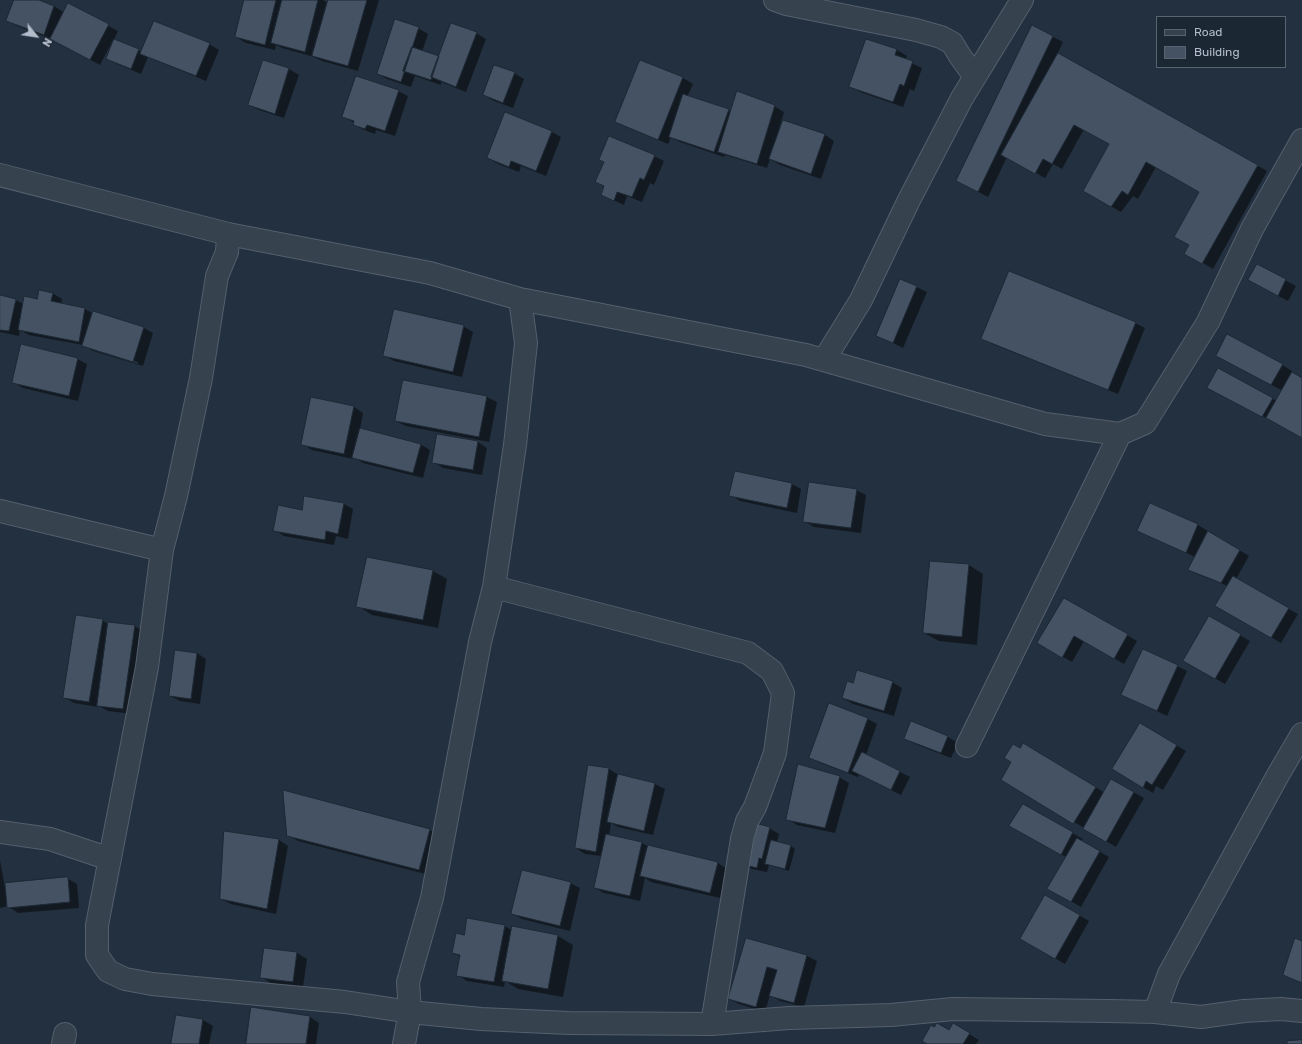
<!DOCTYPE html>
<html>
<head>
<meta charset="utf-8">
<style>
  body { margin:0 }
  #map { position:relative; width:1302px; height:1044px; overflow:hidden; background:#23303f; font-family:Rubik,sans-serif }
  canvas { display:block }
  .legend { position:absolute; left:1156px; top:16px; width:130px; height:52px; box-sizing:border-box; background:#1c2734; border:1px solid #586370; margin:0; padding:5px 7px; list-style:none; font-size:12px; color:#b3bcca }
  .legend li { display:flex; align-items:center; gap:8px; height:20px }
  .legend b { width:20px; border:1px solid #586370 }
  .north { position:absolute; left:16px; top:16px; width:40px; height:40px; -webkit-text-stroke:3px #1c2734; paint-order:stroke; rotate:120deg; font-size:11px; font-weight:700; line-height:16px; text-align:center; color:#b3bcca }
  .north::after { content:''; display:block; margin:auto; width:14px; height:18px; background:#b3bcca; clip-path:polygon(50% 0,100% 100%,50% 72%,0 100%) }
</style>
</head>
<body>
<div id="map">
<canvas width="1302" height="1044"></canvas>
<ul class="legend">
<li><b style="height:5px;background:#37424f"></b>Road</li>
<li><b style="height:11px;background:#445263"></b>Building</li>
</ul>
<div class="north">N</div>
</div>
<script>
const ctx = document.querySelector('canvas').getContext('2d');
ctx.lineJoin = 'round';
function fillPath(path, color) {
  ctx.fillStyle = color;
  ctx.fill(path, 'evenodd');
}
function strokePath(path, color, width, dash) {
  ctx.strokeStyle = color;
  ctx.lineWidth = width;
  ctx.lineCap = dash ? 'butt' : 'round';
  ctx.setLineDash(dash || []);
  ctx.stroke(path);
}
const shadow = new Path2D(`
  M15 0H36L54 6 65 13 69 5 118 31 114 40 142 52 209 44 219 50 206 81 148 57 141 74 117 64 107 59 114 43 112 42 100 65 51 39 17 26 8 20Z
  M245 0H323L328 3 329 0H379L358 71 322 61 314 57 282 48 276 45 275 50 246 43 236 37Z
  M1032 26 1063 42 1054 61H1055L1059 55 1267 171 1213 269 1186 253 1190 245 1200 192 1156 167 1138 199 1133 196 1121 212 1084 191 1110 144 1084 129 1062 169 1053 164 1045 178 1007 157 988 197 957 181Z
  M418 28 428 34 422 52 440 58 476 33 486 39 466 92 441 82V85L415 76 411 87 387 79 378 74Z
  M867 40 897 50 907 56 905 60 922 68 914 91 910 89 903 107 860 92 851 87Z
  M264 61 289 69 299 75 284 118 259 110 250 105Z
  M640 61 683 78 693 84 687 97 731 112 774 106 784 112 777 136H779L784 121 825 135 834 141 821 179 780 165 770 159 767 168 725 155 724 157 680 142 671 137 668 144 626 127 616 122Z
  M514 73 524 79 513 108 494 101 484 95Z
  M398 91 408 96 395 136 376 130 375 134 364 130 354 125 355 123 343 117Z
  M552 132 561 137 546 176 521 166 519 172 498 164 488 158Z
  M654 156 664 161 654 185 650 183 642 202 627 196 624 205 602 195 605 187 597 182Z
  M1257 265 1296 286 1288 301 1259 286Z
  M901 280 927 292 903 348 877 335Z
  M52 293 62 299 61 304 85 309 94 314 144 328 153 333 143 366 93 351 83 345 29 335 20 330 19 336 0 332V296L15 300 24 304ZM93 348 138 362V364L93 350Z
  M1135 323 1145 328 1118 394 992 344 982 338Z
  M463 326 473 332 462 377 394 361 384 355Z
  M77 359 87 364 78 401 23 388 13 382Z
  M1227 361 1282 365 1292 371 1291 373 1302 379V437L1218 393V369L1277 401 1283 391Z
  M404 381 487 397 497 402 489 442 406 426 396 421Z
  M354 407 363 413 360 429 420 444 430 450 423 478 363 463 354 457 353 459 312 450 302 444Z
  M478 442 487 448 482 475 443 468 433 462Z
  M792 484 801 489 797 513 740 501 731 495Z
  M856 490 866 495 861 533 814 527 804 521Z
  M344 504 353 509 348 539 336 536 334 545 284 536 275 530 302 511Z
  M1151 504 1198 525 1249 556 1236 579 1298 614 1281 643 1217 605 1228 586 1199 575 1189 570 1195 557 1139 531Z
  M969 565 983 574 977 645 939 641 924 633Z
  M433 571 447 579 438 628 372 615 358 606Z
  M1064 599 1137 641 1124 664 1084 641 1072 662 1039 643Z
  M1209 618 1250 641 1225 684 1185 661Z
  M102 620 108 624 135 626 144 632 133 714 108 711 99 706V707L74 703 64 697Z
  M197 653 206 659 200 704 180 701 170 696Z
  M1177 666 1187 671 1167 716 1123 695Z
  M892 682 902 688 894 716 853 704 843 698 853 684Z
  M868 719 877 724 866 755 910 777 901 795 859 774 858 777 820 763 810 757Z
  M912 723 948 737 958 743 951 758 915 744 906 738Z
  M1141 724 1186 751 1163 790 1156 786 1153 793 1113 769Z
  M1038 752 1105 793 1112 780 1144 798 1116 847 1002 779Z
  M589 766 609 769 619 775 655 784 665 789 653 835 618 827 611 823 609 836 642 843 649 847 718 863 727 869 720 898 651 882 645 878 640 901 604 893 595 888 602 856 585 854 576 848Z
  M839 777 849 783 835 833 797 825 788 819Z
  M1023 805 1083 839 1081 841 1109 857 1081 907 1049 889 1066 857 1011 826Z
  M769 828 779 834 777 843 791 846 795 849 789 871 769 865 767 872 752 869 742 863Z
  M430 830 439 836 429 875 298 841 288 835Z
  M279 840 288 846 276 914 231 904 221 899Z
  M0 860 5 888 67 878 77 884 79 908 18 913 8 906 0 908Z
  M570 883 580 888 570 931 522 919 512 913Z
  M1045 896 1089 921 1065 964 1022 939Z
  M504 926 512 930 513 928 558 936 573 945 563 997 518 989 505 981 504 987 467 981 458 975 461 957 453 953 465 936Z
  M746 939 807 956 817 961 804 1007 780 1001 770 995 765 1012 739 1004 729 999Z
  M265 949 297 953 307 959 303 987 271 983 261 977Z
  M177 1016 203 1020 213 1026 209 1044H172Z
  M310 1017 319 1023 316 1044H247Z
  M953 1025 979 1040 976 1044H928L949 1031Z`);
const building = new Path2D(`
  M14 0H39L54 6 44 35 6 21Z
  M244 0H276L265 45 235 37Z
  M282 0H318L305 52 271 43Z
  M328 0H367L348 66 312 56Z
  M68 3 109 24 90 60 50 39Z
  M395 19 419 27 401 82 377 74Z
  M154 21 210 43 196 76 140 54Z
  M451 23 477 32 456 87 431 77Z
  M1032 25 1053 36 978 192 956 181Z
  M114 39 139 49 131 69 106 59Z
  M866 39 897 49 895 55 913 61 904 86 900 84 893 102 849 87Z
  M412 47 439 56 431 80 403 71Z
  M1058 53 1258 165 1202 264 1184 254 1189 245 1174 237 1199 192 1146 162 1128 195 1122 191 1111 207 1083 191 1109 144 1074 125 1052 164 1043 159 1035 174 1001 155Z
  M263 60 289 68 275 114 248 105Z
  M640 60 683 77 658 140 615 122Z
  M494 65 515 72 503 103 483 95Z
  M356 76 399 90 385 131 367 125 365 129 353 125 354 121 342 117Z
  M737 91 775 105 757 164 718 152Z
  M683 94 729 109 714 152 669 137Z
  M505 112 552 131 536 171 511 161 509 167 487 158Z
  M783 120 825 134 811 174 769 159Z
  M609 136 655 155 644 180 640 178 632 197 617 192 614 201 601 195 604 186 595 182 604 162 599 160Z
  M1257 264 1286 279 1278 296 1248 280Z
  M1009 271 1136 322 1108 390 981 339Z
  M900 279 917 286 893 343 876 336Z
  M39 290 53 293 51 301 85 308 79 342 18 330 24 296 37 299Z
  M0 295 16 299 9 331 0 330Z
  M394 309 464 325 453 372 383 356Z
  M93 311 144 327 133 362 82 346Z
  M1227 334 1283 364 1271 385 1216 356Z
  M21 344 78 358 69 396 12 383Z
  M1218 368 1273 398 1262 417 1207 388Z
  M1292 372 1302 378V438L1266 418Z
  M403 380 487 396 479 437 395 421Z
  M311 397 354 406 344 454 301 445Z
  M360 428 421 444 413 473 352 458Z
  M437 434 478 441 473 470 432 463Z
  M735 471 792 483 787 508 729 496Z
  M809 482 857 489 851 528 803 522Z
  M304 496 344 503 338 534 326 531 325 540 273 531 278 505 302 510Z
  M1150 503 1198 524 1186 553 1137 531Z
  M1208 531 1240 550 1221 583 1188 570Z
  M367 557 433 570 423 620 356 607Z
  M930 561 969 564 962 637 923 633Z
  M1233 576 1289 608 1271 638 1215 606Z
  M1064 598 1128 634 1114 659 1074 636 1062 658 1037 643Z
  M76 615 103 619 89 702 63 698Z
  M1209 616 1241 634 1215 679 1183 661Z
  M108 622 135 625 123 709 97 706Z
  M1143 649 1178 665 1157 711 1121 695Z
  M175 650 197 653 191 699 169 696Z
  M857 670 893 681 884 711 842 698 847 681 853 683Z
  M829 703 868 718 848 773 809 758Z
  M911 721 948 736 941 753 904 739Z
  M1140 723 1177 745 1152 785 1146 781 1143 788 1112 769Z
  M1023 743 1096 787 1073 824 1001 780 1011 762 1004 758 1013 744 1020 748Z
  M862 752 900 771 891 790 852 771Z
  M798 764 840 776 825 828 786 820Z
  M588 765 609 768 596 852 575 848Z
  M618 774 655 783 644 831 607 822Z
  M1111 779 1134 792 1106 842 1083 829Z
  M283 790 430 829 419 870 287 836Z
  M1023 804 1073 832 1061 855 1009 826Z
  M751 822 770 827 762 859 759 858 757 868 741 864Z
  M224 831 279 839 267 909 220 899Z
  M606 834 642 842 630 896 594 888Z
  M1077 838 1100 851 1071 902 1047 889Z
  M771 840 791 845 785 869 765 864Z
  M648 845 718 862 710 893 640 876Z
  M522 870 571 882 560 926 511 914Z
  M68 877 70 902 7 908 5 883Z
  M1045 895 1080 915 1055 959 1020 939Z
  M467 918 505 925 494 982 456 976 460 955 452 953 456 933 464 935Z
  M512 926 558 935 548 989 502 981Z
  M746 938 807 955 794 1003 769 996 777 970 767 967 756 1007 728 999Z
  M1295 938 1302 941V983L1283 975Z
  M264 948 297 952 293 982 260 978Z
  M251 1007 310 1016 306 1044H246Z
  M176 1015 203 1019 199 1044H171Z
  M937 1023 949 1030 953 1023 970 1033 963 1044H927L922 1041 931 1025 934 1027Z
  M1302 1040V1044H1287V1041Z`);
const minor = new Path2D(`
  M775 0 786 4 916 30 941 37 952 43 960 56 975 77
  M0 175 228 234 430 273 520 299 806 355 1045 424 1120 434 1145 423 1208 322 1252 229 1302 140
  M228 234 227 252 217 276 201 378 176 496 162 550 147 667 97 925V955L108 971 125 979 152 984 345 1002 410 1012 481 1019 569 1023 712 1024 789 1018 891 1015 953 1009 1109 1011 1155 1012 1201 1017 1244 1011 1281 1009 1302 1011
  M824 360 861 300 909 200 962 98 1022 0
  M0 511 162 550
  M494 587 748 653 772 671 783 693 775 753 755 807 747 821 742 839 712 1024
  M967 746 1120 434
  M0 832 50 839 110 859
  M1155 1012 1169 974 1278 775 1302 734
  M63 1044 65 1034
  M404 1044 410 1012 408 982 432 898 480 642 494 587 515 445 526 343 520 299`);
fillPath(shadow, '#0007');
fillPath(building, '#445263');
strokePath(building, '#1e2936', 1);
strokePath(minor, '#555f6d', 24);
strokePath(minor, '#37424f', 22);
</script>
</body>
</html>
